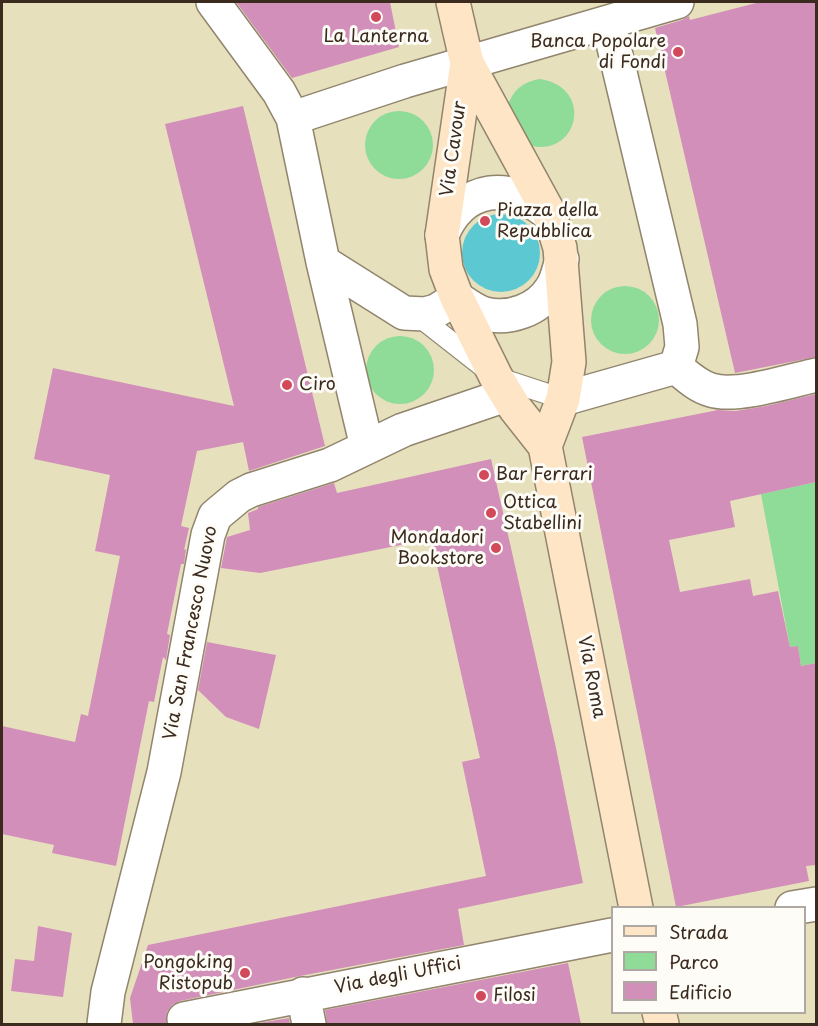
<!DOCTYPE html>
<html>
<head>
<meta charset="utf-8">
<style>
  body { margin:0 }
  #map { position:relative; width:818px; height:1026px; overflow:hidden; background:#e7e0bd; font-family:"Playpen Sans",sans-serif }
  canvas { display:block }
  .frame { position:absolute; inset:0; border:3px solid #3b2a1e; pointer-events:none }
  .legend { position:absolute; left:611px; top:906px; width:195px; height:108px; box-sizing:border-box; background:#fdfcf7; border:2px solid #afa8a0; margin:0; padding:8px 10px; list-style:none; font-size:18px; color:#3b2a1e }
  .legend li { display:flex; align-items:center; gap:12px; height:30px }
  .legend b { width:30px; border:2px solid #afa8a0 }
</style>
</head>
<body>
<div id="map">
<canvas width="818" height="1026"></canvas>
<div class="frame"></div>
<ul class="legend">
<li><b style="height:8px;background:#fee5c5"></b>Strada</li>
<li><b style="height:16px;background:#8fdb98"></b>Parco</li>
<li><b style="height:16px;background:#d28fba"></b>Edificio</li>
</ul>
</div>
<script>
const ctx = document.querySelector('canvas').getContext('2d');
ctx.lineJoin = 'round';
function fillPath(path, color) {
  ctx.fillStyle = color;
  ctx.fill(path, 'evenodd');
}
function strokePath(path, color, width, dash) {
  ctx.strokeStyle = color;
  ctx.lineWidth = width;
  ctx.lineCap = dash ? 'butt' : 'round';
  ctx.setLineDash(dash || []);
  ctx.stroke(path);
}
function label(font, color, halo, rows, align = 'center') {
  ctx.font = font + ' "Playpen Sans",sans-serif';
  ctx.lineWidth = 6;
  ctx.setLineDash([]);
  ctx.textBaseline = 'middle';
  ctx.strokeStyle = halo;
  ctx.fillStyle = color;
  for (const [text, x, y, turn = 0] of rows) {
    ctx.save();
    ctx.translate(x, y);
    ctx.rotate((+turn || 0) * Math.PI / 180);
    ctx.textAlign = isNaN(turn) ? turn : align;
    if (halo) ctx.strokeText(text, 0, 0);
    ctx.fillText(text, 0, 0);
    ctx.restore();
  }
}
const green = new Path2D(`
  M540 79C598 88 576 165 523 143L508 105C514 89 523 82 540 79Z
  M365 145a34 34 0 1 1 68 0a34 34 0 1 1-68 0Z
  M591 320a34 34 0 1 1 68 0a34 34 0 1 1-68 0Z
  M366 370a34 34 0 1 1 68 0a34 34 0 1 1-68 0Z
  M816 482V663L801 666 798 646 790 647 761 494Z`);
const water = new Path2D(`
  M462 253a39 39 0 1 1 78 0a39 39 0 1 1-78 0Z`);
const building = new Path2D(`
  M236 2H390L399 47 292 78Z
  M760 2H816V357L735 373 655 28 682 20 689 16 690 20Z
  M243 106 325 446 249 471 243 442 197 451 181 526 189 528 184 550 186 549 184 564H181L167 634 170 635 166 660 163 657 154 702 149 701 116 866 52 853 54 845 2 834V726L75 742 81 714 88 716 120 556 95 551 110 475 34 459 53 368 234 406 165 124Z
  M816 394V482L730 501 735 527 669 540 680 592 750 579 753 596 778 591 790 647 798 646 801 666 816 663V865L806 866 809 881 676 907 582 437 718 410 736 411 766 406Z
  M491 459 556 748 583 883 458 909 464 945 300 976 180 1001 172 1005 167 1012 166 1024H133L130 998 148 945 486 876 462 762 480 758 431 539 260 573 221 568 227 537 250 530 248 513 258 509V507L334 483 337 493Z
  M207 642 276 655 259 729 226 717 198 690Z
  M38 926 72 933 63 997 11 991 15 959 34 961Z
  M568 963 581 1024H327L325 1010Z
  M289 1018 290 1024H253Z`);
const service = new Path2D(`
  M417 315 496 377 563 399`);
const minor = new Path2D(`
  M213 2 279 92 293 118
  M608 22 677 2
  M442 235C463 184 511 181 550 215
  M323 262 404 313 425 314 436 311 457 298C466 304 475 311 485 314 509 320 538 310 551 289 557 281 559 269 562 259
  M676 367C687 376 697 386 711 390 736 398 790 381 816 375
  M563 399 676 367
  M367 447 323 262 293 118 405 81 608 22 680 324 682 347 676 367
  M792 908 816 904
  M303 994 309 1024
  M184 1019 612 935
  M104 1024 108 992 164 772 208 535 215 516 239 496 251 490 330 465 403 430 506 395`);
const secondary = new Path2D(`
  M453 2 467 63 550 215 560 248 569 362 563 399 545 446
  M467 63 442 235 446 269 457 298 496 377 515 408 545 446 636 908
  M659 1012 662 1024`);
const markers = [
  [376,17,6,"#d1495b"],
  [678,52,6,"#d1495b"],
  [485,221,6,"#d1495b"],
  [287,385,6,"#d1495b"],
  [484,475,6,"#d1495b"],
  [491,513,6,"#d1495b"],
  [496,548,6,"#d1495b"],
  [245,973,6,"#d1495b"],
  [481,996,6,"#d1495b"]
];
const poiNames = [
  ["La Lanterna",376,37,"center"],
  ["Banca Popolare",666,42,"right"],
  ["di Fondi",666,63,"right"],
  ["Piazza della",497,211],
  ["Repubblica",497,232],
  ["Ciro",299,385],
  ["Bar Ferrari",496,475],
  ["Ottica",503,503],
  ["Stabellini",503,524],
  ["Mondadori",484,538,"right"],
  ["Bookstore",484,559,"right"],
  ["Pongoking",233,963,"right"],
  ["Ristopub",233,984,"right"],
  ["Filosi",493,996]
];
const streetNames = [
  ["Via Cavour",454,149,-82],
  ["Via San Francesco Nuovo",191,633,-79],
  ["Via Roma",591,677,79],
  ["Via degli Uffici",398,976,-11]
];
fillPath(green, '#8fdb98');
fillPath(water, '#5bc8d2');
fillPath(building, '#d28fba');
strokePath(service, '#91856e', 22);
strokePath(minor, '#91856e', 36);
strokePath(secondary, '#91856e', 36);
strokePath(service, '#fff', 20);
strokePath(minor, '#fff', 33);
strokePath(secondary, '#fee5c5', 33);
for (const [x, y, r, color] of markers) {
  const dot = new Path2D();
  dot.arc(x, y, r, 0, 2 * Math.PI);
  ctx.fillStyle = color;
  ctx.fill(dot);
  strokePath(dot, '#fdfcf7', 2);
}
label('18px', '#3b2a1e', '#fdfcf7', poiNames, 'left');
label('18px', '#3b2a1e', '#fdfcf7', streetNames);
</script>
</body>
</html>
